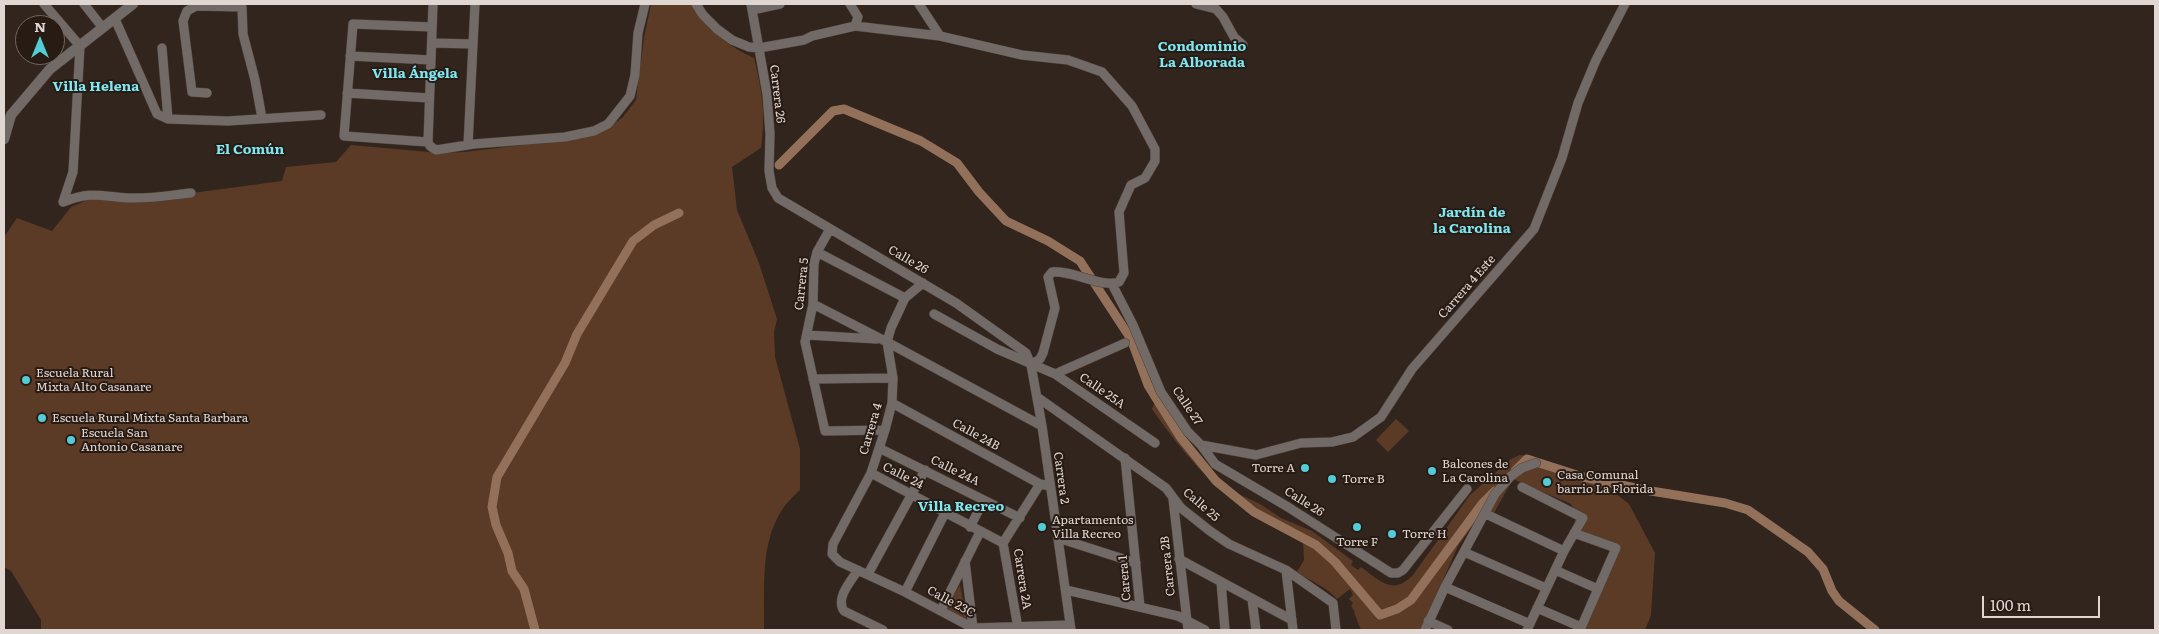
<!DOCTYPE html>
<html>
<head>
<meta charset="utf-8">
<style>
  body { margin:0 }
  #map { position:relative; width:2159px; height:634px; overflow:hidden; background:#32251d; font-family:Literata,serif }
  canvas { display:block }
  .frame { position:absolute; inset:0; border:5px solid #e0d7d2; pointer-events:none }
  .north { position:absolute; left:15px; top:15px; width:50px; height:50px; box-sizing:border-box; background:#281b14; border:1px solid #726660; border-radius:50%; rotate:0deg; font-size:14px; font-weight:700; line-height:20px; text-align:center; color:#e0d7d2 }
  .north::after { content:''; display:block; margin:auto; width:18px; height:22px; background:#52ccd6; clip-path:polygon(50% 0,100% 100%,50% 72%,0 100%) }
  .scale { position:absolute; left:1982px; top:596px; width:118px; height:22px; box-sizing:border-box; border:2px solid #e0d7d2; border-top:0; padding-left:6px; font-size:15px; line-height:18px; white-space:nowrap; color:#e0d7d2; -webkit-text-stroke:4px #281b14; paint-order:stroke }
</style>
</head>
<body>
<div id="map">
<canvas width="2159" height="634"></canvas>
<div class="frame"></div>
<div class="north">N</div>
<div class="scale">100 m</div>
</div>
<script>
const ctx = document.querySelector('canvas').getContext('2d');
ctx.lineJoin = 'round';
function fillPath(path, color) {
  ctx.fillStyle = color;
  ctx.fill(path, 'evenodd');
}
function strokePath(path, color, width, dash) {
  ctx.strokeStyle = color;
  ctx.lineWidth = width;
  ctx.lineCap = dash ? 'butt' : 'round';
  ctx.setLineDash(dash || []);
  ctx.stroke(path);
}
function label(font, color, halo, rows, align = 'center') {
  ctx.font = font + ' Literata,serif';
  ctx.lineWidth = 4;
  ctx.setLineDash([]);
  ctx.textBaseline = 'middle';
  ctx.strokeStyle = halo;
  ctx.fillStyle = color;
  for (const [text, x, y, turn = 0] of rows) {
    ctx.save();
    ctx.translate(x, y);
    ctx.rotate((+turn || 0) * Math.PI / 180);
    ctx.textAlign = isNaN(turn) ? turn : align;
    if (halo) ctx.strokeText(text, 0, 0);
    ctx.fillText(text, 0, 0);
    ctx.restore();
  }
}
const green = new Path2D(`
  M651 4H692C706 28 729 47 754 58 762 91 766 114 761 148L732 167 737 210 759 263 777 319 774 332 775 357 800 449V490C795 495 789 500 784 507 759 542 765 590 764 630H41V620L11 571 4 567V237L17 218 52 231 71 207 94 197 147 199 282 181 286 167 336 162 351 145 440 153 464 152 580 138 608 128 623 117 636 100 644 38Z
  M1156 399 1204 466 1232 491 1260 504 1281 518 1312 531 1353 561 1351 565 1358 570 1361 567C1380 581 1393 596 1413 575L1470 495 1511 459 1520 455 1528 456 1538 463 1551 469 1591 474 1629 504 1655 553 1651 615 1645 630H1577L1612 550 1569 533C1576 523 1578 515 1571 504L1513 479 1494 513 1479 517 1458 546 1421 630H1361L1354 612H1355L1351 606 1353 603 1349 599 1353 595 1350 589 1337 599C1327 587 1310 581 1297 572L1304 560 1303 541C1287 533 1270 527 1255 517 1213 488 1181 451 1152 409Z
  M1396 419 1409 431 1388 452 1376 440Z
  M960 585 967 621 946 609Z`);
const canal = new Path2D(`
  M779 165 833 111 844 109 921 141 957 163 979 192 1006 221 1048 241 1080 261 1131 339 1148 385 1181 438 1216 481 1254 512 1316 545 1335 562 1380 615 1397 609 1411 600 1482 504 1495 491
  M1515 471 1527 459 1583 477 1645 490 1725 503 1748 510 1808 552 1823 569 1832 591 1839 601 1875 630
  M535 630 524 589 512 571 508 553 496 525 492 507 497 477 565 363 577 334 633 241 654 225 679 213`);
const minor = new Path2D(`
  M44 4 80 46 73 172 63 202
  M84 4 103 28
  M433 4 428 142 430 146 436 150 474 144 565 137 594 131 608 124 630 96 635 75 638 33 645 4
  M696 4 703 15 717 29 732 40 749 47 759 48 804 40 812 36 855 26 940 36 1022 55 1068 60 1102 72 1132 106 1155 149V161L1145 178 1131 185 1119 212 1124 273 1119 282C1099 288 1074 270 1052 272L1048 277 1055 308 1043 353 1040 359 1031 365
  M751 4 767 94 770 134 769 171 772 188 778 198 956 303 1026 353 1031 365 1042 426 1071 630
  M850 4 858 17 855 26
  M919 4 940 36
  M1196 4 1216 9 1223 17 1234 37 1243 45
  M752 10 780 4
  M115 19 157 114 168 119 228 121 321 115
  M432 43 473 44
  M162 48 168 119
  M350 56 431 60
  M207 93 192 92 183 21 187 11 196 6 242 7 243 34 255 80 262 118
  M347 93 429 98
  M428 142 344 136 353 24 432 27
  M468 145 475 4
  M63 202C91 191 100 196 128 198 149 199 171 195 191 193
  M830 229 817 252 814 264 813 304 805 342 825 431 885 430
  M817 252 905 298
  M923 283 905 298 891 328 887 342 893 378 892 403 885 430 871 473 833 544 832 554 840 562 905 592 973 628 1070 625
  M1112 284 1133 325 1161 392 1188 432 1201 445 1256 455 1301 443 1332 442 1353 437 1381 417 1412 369 1534 229 1562 158 1578 103 1596 60 1625 4
  M813 304 887 342 1042 426
  M934 314 997 349 1055 374 1155 443
  M807 335 877 339
  M1055 374 1125 343
  M813 379 893 378
  M1037 397 1166 488 1181 508 1210 531 1229 544 1286 570 1333 603 1336 630
  M892 403 1040 484 1050 486
  M1201 445 1215 464 1288 507 1391 573H1398L1403 570 1467 489
  M879 448 1020 518
  M1125 458 1140 607
  M871 473 1003 543
  M1522 487 1583 518 1564 551 1527 630
  M1173 499 1188 630
  M1486 514 1564 551
  M970 527 984 500
  M1574 533 1616 548 1580 630
  M1058 538 1136 563
  M1464 552 1546 588
  M1179 559 1292 620
  M965 561 973 628
  M858 570C851 581 835 598 844 611L883 630
  M1286 570 1293 630
  M1555 570 1598 589
  M868 574 925 470
  M1221 582 1225 630
  M1445 587 1530 624
  M1066 590 1178 616 1205 630
  M905 592 945 513
  M1252 599 1256 630
  M1537 608 1581 627
  M941 610 980 532
  M1428 621 1448 630
  M1018 628 1003 543 1040 484
  M1425 630 1445 587 1495 494 1511 476 1522 468 1536 463`);
const tertiary = new Path2D(`
  M4 139 11 115 50 69 133 4`);
const markers = [
  [26,380,5,"#52ccd6"],
  [42,418,5,"#52ccd6"],
  [71,440,5,"#52ccd6"],
  [1305,468,5,"#52ccd6"],
  [1432,471,5,"#52ccd6"],
  [1332,479,5,"#52ccd6"],
  [1547,482,5,"#52ccd6"],
  [1042,527,5,"#52ccd6"],
  [1357,527,5,"#52ccd6"],
  [1392,534,5,"#52ccd6"]
];
const streetNames = [
  ["Carrera 26",777,94,83],
  ["Calle 26",908,260,30],
  ["Carrera 5",802,284,-84],
  ["Carrera 4 Este",1467,287,-49],
  ["Calle 25A",1102,391,35],
  ["Calle 27",1187,406,56],
  ["Carrera 4",871,429,-74],
  ["Calle 24B",976,435,29],
  ["Calle 24A",955,471,26],
  ["Calle 24",903,476,27],
  ["Carrera 2",1061,478,82],
  ["Calle 26",1304,502,32],
  ["Calle 25",1201,505,41],
  ["Carrera 2B",1168,566,-96],
  ["Carera 1",1125,578,-95],
  ["Carrera 2A",1022,579,81],
  ["Calle 23C",951,602,28]
];
const poiNames = [
  ["Escuela Rural",36,373],
  ["Mixta Alto Casanare",36,387],
  ["Escuela Rural Mixta Santa Barbara",52,418],
  ["Escuela San",81,433],
  ["Antonio Casanare",81,447],
  ["Balcones de",1442,464],
  ["La Carolina",1442,478],
  ["Torre A",1295,468,"right"],
  ["Casa Comunal",1557,475],
  ["barrio La Florida",1557,489],
  ["Torre B",1342,479],
  ["Apartamentos",1052,520],
  ["Villa Recreo",1052,534],
  ["Torre H",1402,534],
  ["Torre F",1357,542,"center"]
];
const neighbourhoodNames = [
  ["Condominio",1202,47],
  ["La Alborada",1202,63],
  ["Villa Ángela",415,74],
  ["Villa Helena",96,87],
  ["El Común",250,150],
  ["Jardín de",1472,213],
  ["la Carolina",1472,229],
  ["Villa Recreo",961,507]
];
fillPath(green, '#5b3b26');
strokePath(canal, '#937059', 9);
strokePath(minor, '#4e413a', 10);
strokePath(tertiary, '#4e413a', 11);
strokePath(minor, '#716a66', 9);
strokePath(tertiary, '#716a66', 10);
for (const [x, y, r, color] of markers) {
  const dot = new Path2D();
  dot.arc(x, y, r, 0, 2 * Math.PI);
  ctx.fillStyle = color;
  ctx.fill(dot);
  strokePath(dot, '#281b14', 2);
}
label('12px', '#e0d7d2', '#281b14', streetNames);
label('12px', '#e0d7d2', '#281b14', poiNames, 'left');
label('bold 14px', '#7ee9f3', '#281b14', neighbourhoodNames);
</script>
</body>
</html>
